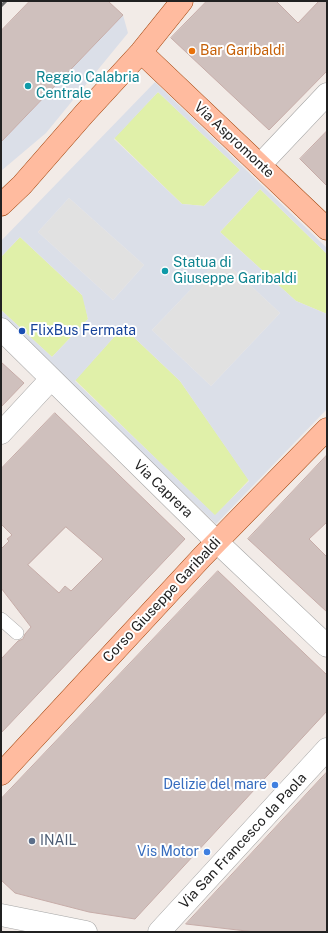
<!DOCTYPE html>
<html>
<head>
<meta charset="utf-8">
<style>
  body { margin:0 }
  #map { position:relative; width:328px; height:933px; overflow:hidden; background:#f2ebe7; font-family:"Public Sans",sans-serif }
  canvas { display:block }
  .frame { position:absolute; inset:0; border:2px solid #212121; pointer-events:none }
</style>
</head>
<body>
<div id="map">
<canvas width="328" height="933"></canvas>
<div class="frame"></div>
</div>
<script>
const ctx = document.querySelector('canvas').getContext('2d');
ctx.lineJoin = 'round';
function fillPath(path, color) {
  ctx.fillStyle = color;
  ctx.fill(path, 'evenodd');
}
function strokePath(path, color, width, dash) {
  ctx.strokeStyle = color;
  ctx.lineWidth = width;
  ctx.lineCap = dash ? 'butt' : 'round';
  ctx.setLineDash(dash || []);
  ctx.stroke(path);
}
function label(font, color, halo, rows, align = 'center') {
  ctx.font = font + ' "Public Sans",sans-serif';
  ctx.lineWidth = 4;
  ctx.setLineDash([]);
  ctx.textBaseline = 'middle';
  ctx.strokeStyle = halo;
  ctx.fillStyle = color;
  for (const [text, x, y, turn = 0] of rows) {
    ctx.save();
    ctx.translate(x, y);
    ctx.rotate((+turn || 0) * Math.PI / 180);
    ctx.textAlign = isNaN(turn) ? turn : align;
    if (halo) ctx.strokeText(text, 0, 0);
    ctx.fillText(text, 0, 0);
    ctx.restore();
  }
}
const grass = new Path2D(`
  M158 92 240 170 204 206 182 204 114 138Z
  M260 189 327 254V314L296 301 220 232Z
  M20 237 83 296 88 319 52 357 1 310V257Z
  M123 327 180 381 249 480 215 516 75 380Z`);
const parking = new Path2D(`
  M69 198 144 265 113 300 38 232Z
  M221 258 280 313 211 386 152 330Z`);
const plaza = new Path2D(`
  M123 15 128 33 46 133 1 171V142Z
  M155 82 327 248V254L260 189 220 232 296 301 327 314V409L216 524 1 318V310L52 357 88 319 82 295 20 237 1 257V241ZM158 92 240 170 204 206 182 204 114 139ZM69 198 144 265 113 300 38 232ZM221 258 280 313 211 386 152 330ZM123 327 180 381 249 481 215 515 75 381Z`);
const building = new Path2D(`
  M30 1H108L123 15 1 142V31Z
  M207 1H276L298 23 319 1H327V71L269 130 171 38Z
  M327 131V186L300 159Z
  M1 362 24 383 1 407Z
  M55 413 185 539 1 733V659L18 641 23 639 25 634 31 627 1 588V549L9 541 7 539 12 535 1 524V469ZM66 527 103 559 71 591 65 586 59 593 28 565Z
  M327 455V522L309 539 327 557V612L248 539Z
  M218 571 327 675V711L135 919 89 912 15 893 1 880V799Z
  M327 772V932H255L186 924Z`);
const service = new Path2D(`
  M1 619 17 633`);
const minor = new Path2D(`
  M260 165 327 94
  M1 329 217 542 327 646
  M1 433 51 379
  M1 915 86 932
  M159 932 327 749`);
const primary = new Path2D(`
  M141 52 327 229
  M1 205 22 185 84 114 141 52 182 1
  M1 774 202 557 327 429`);
const rail = new Path2D(`
  M1 6 6 1`);
const markers = [
  [192,51,4,"#e8710a"],
  [28,86,4,"#0f9aa8"],
  [165,271,4,"#0f9aa8"],
  [22,331,4,"#1a4fb4"],
  [275,785,4,"#3f7fe0"],
  [32,841,4,"#5c6f8a"],
  [207,852,4,"#3f7fe0"]
];
const foodNames = [
  ["Bar Garibaldi",200,51]
];
const cultureNames = [
  ["Reggio Calabria",36,78],
  ["Centrale",36,94],
  ["Statua di",173,263],
  ["Giuseppe Garibaldi",173,279]
];
const streetNames = [
  ["Via Aspromonte",234,140,43],
  ["Via Caprera",163,489,44],
  ["Corso Giuseppe Garibaldi",162,600,-47],
  ["Via San Francesco da Paola",243,841,-47]
];
const transitNames = [
  ["FlixBus Fermata",30,331]
];
const shopNames = [
  ["Delizie del mare",267,785],
  ["Vis Motor",199,852]
];
const serviceNames = [
  ["INAIL",40,841]
];
fillPath(grass, '#e0f0a9');
fillPath(parking, '#e1e1e1');
fillPath(plaza, '#dbdfe8');
fillPath(building, '#cfc0bd');
strokePath(building, '#c6aca8', 1);
strokePath(service, '#a5a5a5', 14);
strokePath(minor, '#a5a5a5', 23);
strokePath(primary, '#9e3d00', 23);
strokePath(service, '#fff', 13);
strokePath(minor, '#fff', 22);
strokePath(primary, '#ffbb9f', 22);
strokePath(rail, '#6f6f6f', 3, [8, 8]);
for (const [x, y, r, color] of markers) {
  const dot = new Path2D();
  dot.arc(x, y, r, 0, 2 * Math.PI);
  ctx.fillStyle = color;
  ctx.fill(dot);
  strokePath(dot, '#fff', 1.5);
}
label('14px', '#c56008', '#fff', foodNames, 'left');
label('14px', '#0d838f', '#fff', cultureNames, 'left');
label('14px', '#212121', '#fff', streetNames);
label('14px', '#164399', '#fff', transitNames, 'left');
label('14px', '#366cbe', '#fff', shopNames, 'right');
label('14px', '#4e5e75', '#fff', serviceNames, 'left');
</script>
</body>
</html>
